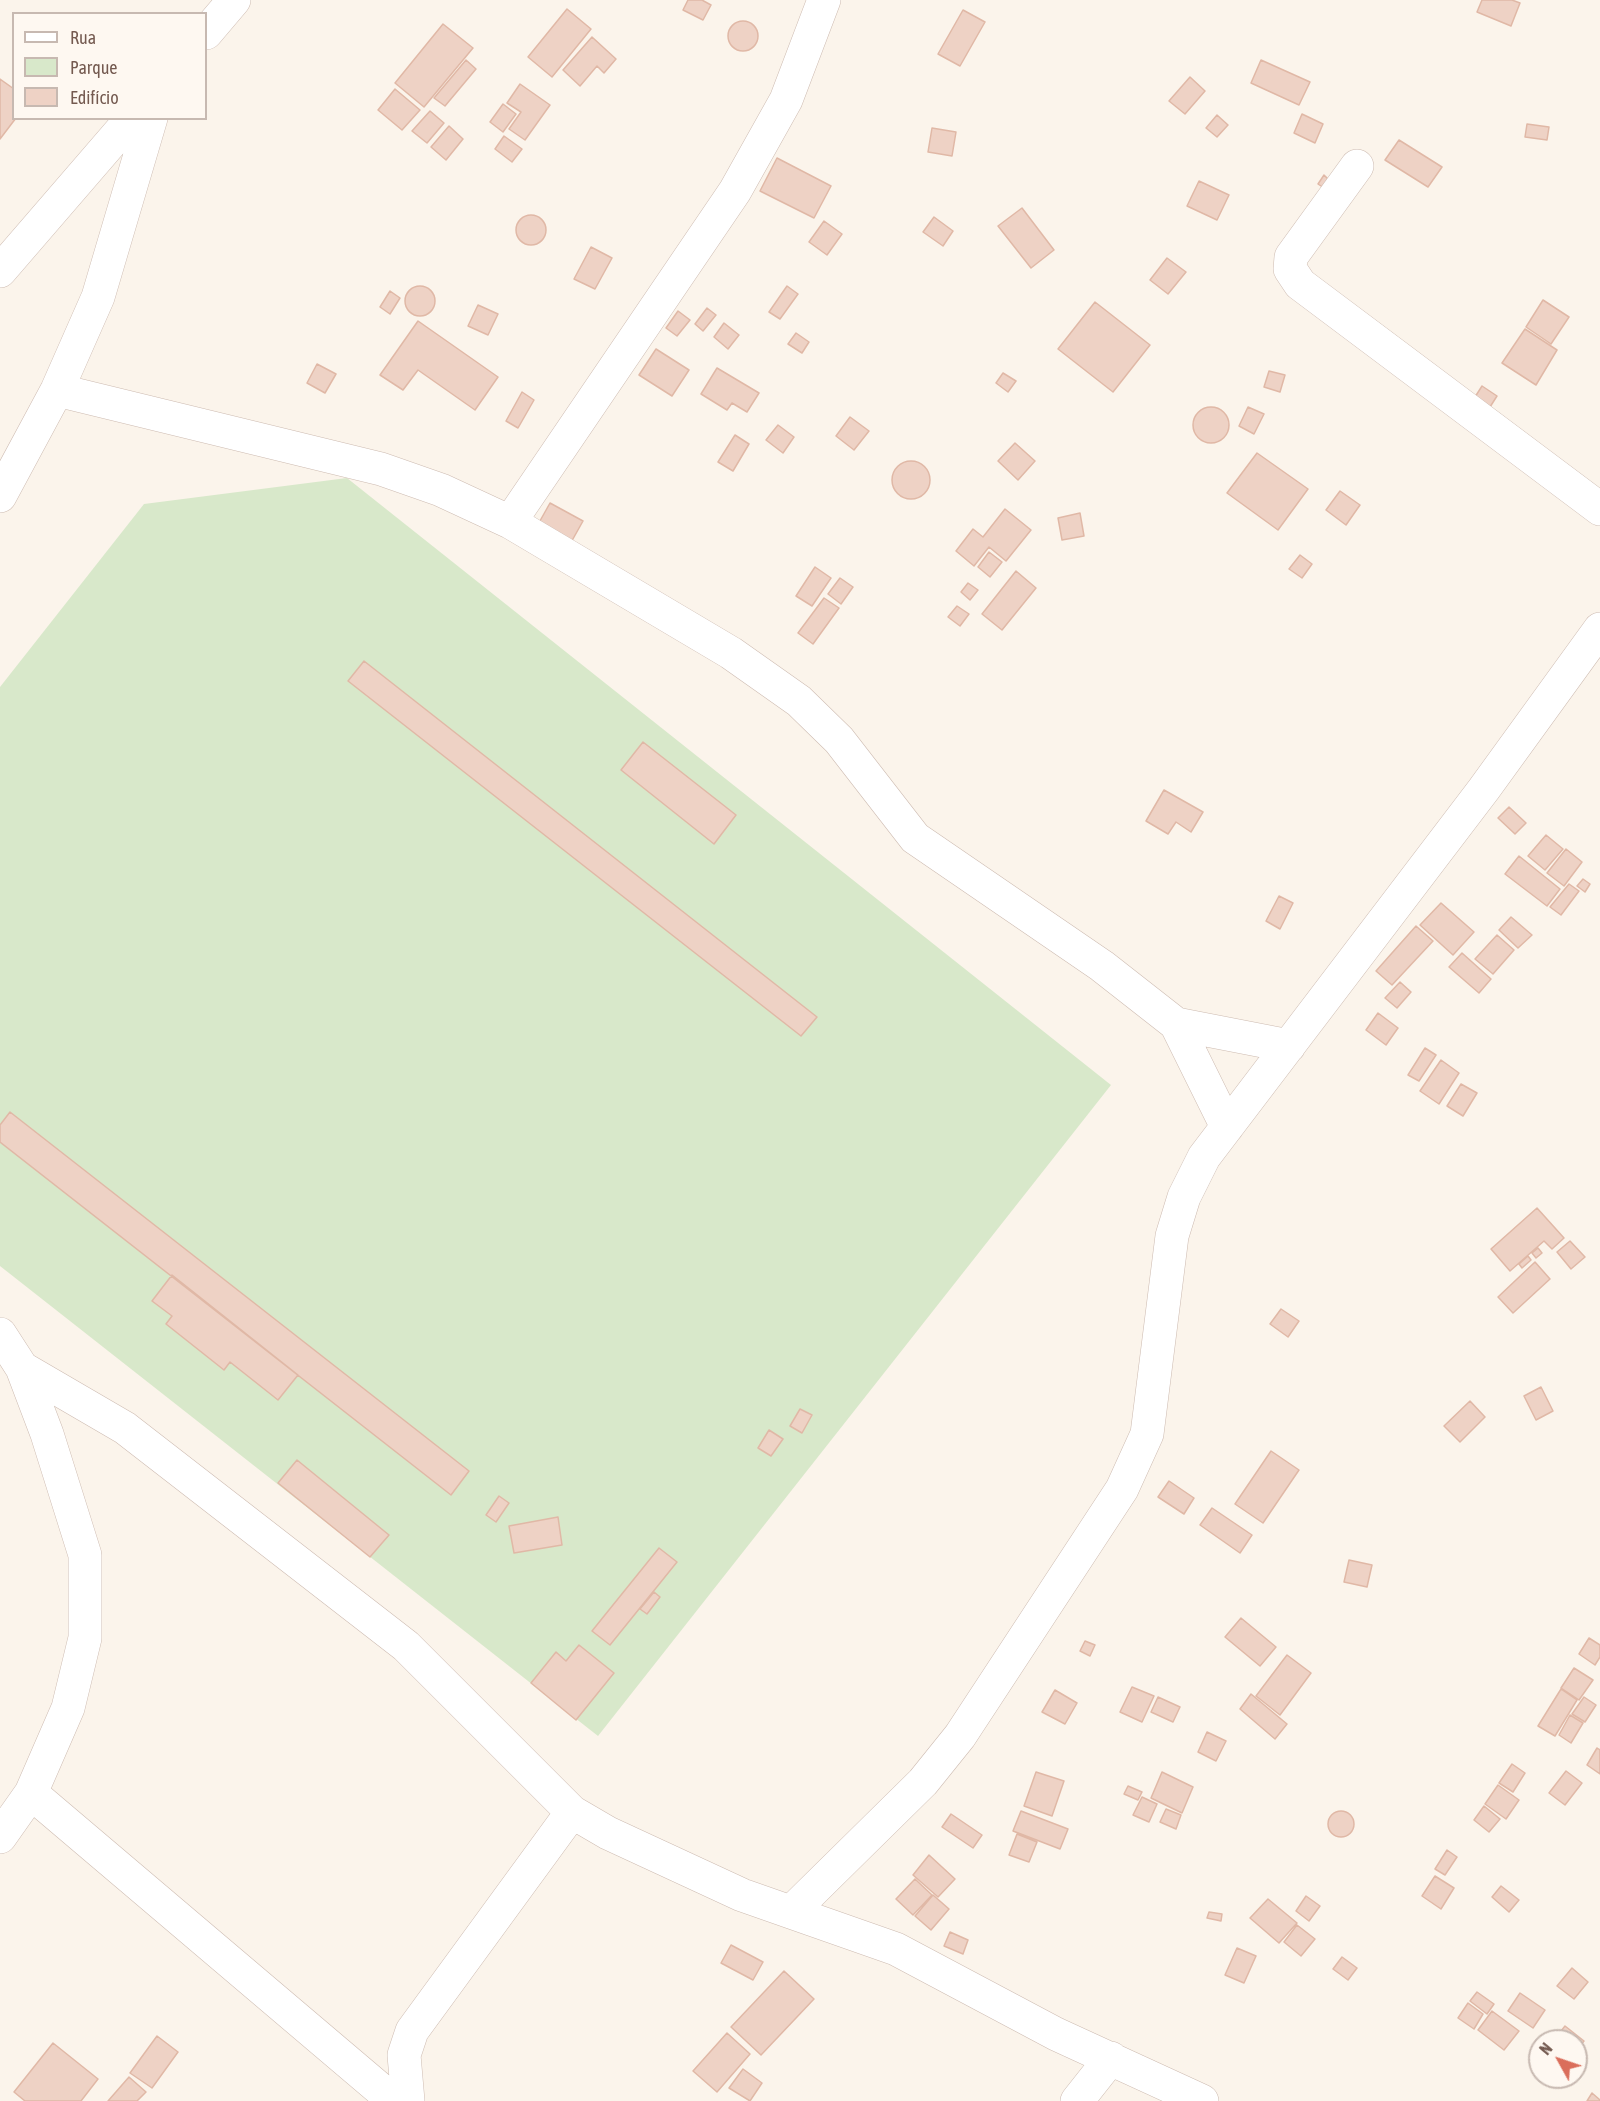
<!DOCTYPE html>
<html>
<head>
<meta charset="utf-8">
<style>
  body { margin:0 }
  #map { position:relative; width:1600px; height:2101px; overflow:hidden; background:#fbf4eb; font-family:"Asap Condensed",sans-serif }
  canvas { display:block }
  .legend { position:absolute; left:12px; top:12px; width:195px; height:108px; box-sizing:border-box; background:#fef8f1; border:2px solid #c7b9b1; margin:0; padding:8px 10px; list-style:none; font-size:18px; color:#745a50 }
  .legend li { display:flex; align-items:center; gap:12px; height:30px }
  .legend b { width:30px; border:2px solid #c7b9b1 }
  .north { position:absolute; left:1528px; top:2029px; width:60px; height:60px; box-sizing:border-box; background:#fef8f1; border:2px solid #c7b9b1; border-radius:50%; rotate:310deg; font-size:16px; font-weight:700; line-height:24px; text-align:center; color:#745a50 }
  .north::after { content:''; display:block; margin:auto; width:21px; height:27px; background:#da6e5b; clip-path:polygon(50% 0,100% 100%,50% 72%,0 100%) }
</style>
</head>
<body>
<div id="map">
<canvas width="1600" height="2101"></canvas>
<ul class="legend">
<li><b style="height:8px;background:#fff"></b>Rua</li>
<li><b style="height:16px;background:#d8e8ca"></b>Parque</li>
<li><b style="height:16px;background:#eed2c5"></b>Edifício</li>
</ul>
<div class="north">N</div>
</div>
<script>
const ctx = document.querySelector('canvas').getContext('2d');
ctx.lineJoin = 'round';
function fillPath(path, color) {
  ctx.fillStyle = color;
  ctx.fill(path, 'evenodd');
}
function strokePath(path, color, width, dash) {
  ctx.strokeStyle = color;
  ctx.lineWidth = width;
  ctx.lineCap = dash ? 'butt' : 'round';
  ctx.setLineDash(dash || []);
  ctx.stroke(path);
}
const green = new Path2D(`
  M347 478 1111 1085 598 1736 0 1266V687L144 504Z`);
const building = new Path2D(`
  M688 0H702L711 5 703 20 683 10Z
  M1482 0H1512L1520 3 1511 26 1477 12Z
  M567 9 591 29 552 77 528 57Z
  M963 10 985 22 960 66 938 54Z
  M728 36a15 15 0 1 1 30 0a15 15 0 1 1-30 0Z
  M443 24 473 48 424 107 395 83Z
  M592 37 616 59 604 73 597 66 580 86 563 70Z
  M466 60 476 69 445 106 434 98Z
  M1261 60 1310 82 1299 105 1251 83Z
  M1190 77 1205 91 1185 114 1169 101Z
  M0 79 14 89V118H16L0 139Z
  M520 84 550 105 525 140 509 129 521 112 507 103Z
  M395 89 420 110 402 130 378 110Z
  M503 104 516 114 503 132 490 122Z
  M430 111 444 123 427 143 412 131Z
  M1302 114 1323 124 1315 143 1294 133Z
  M1217 115 1228 125 1217 137 1206 128Z
  M1527 124 1549 127 1547 140 1525 137Z
  M449 126 463 139 446 160 431 147Z
  M932 128 956 132 952 156 928 152Z
  M504 136 522 149 512 162 495 149Z
  M1399 140 1442 167 1428 187 1385 160Z
  M777 158 831 186 814 218 760 191Z
  M1324 175 1330 181 1324 188 1318 184Z
  M1199 181 1229 195 1217 220 1187 206Z
  M1022 208 1054 250 1031 268 998 226Z
  M516 230a15 15 0 1 1 30 0a15 15 0 1 1-30 0Z
  M934 217 953 231 943 246 923 232Z
  M824 221 842 234 827 255 809 242Z
  M591 247 612 258 595 289 574 279Z
  M1167 258 1186 272 1168 294 1150 280Z
  M405 301a15 15 0 1 1 30 0a15 15 0 1 1-30 0Z
  M787 286 798 294 780 319 769 312Z
  M390 291 400 298 390 314 380 307Z
  M1543 300 1569 317 1551 344 1526 327Z
  M1095 302 1150 345 1113 392 1058 349Z
  M478 305 498 314 488 335 468 326Z
  M707 308 716 315 703 331 695 324Z
  M678 311 690 320 677 336 666 328Z
  M418 321 498 377 475 410 418 370 403 390 380 375Z
  M724 323 739 335 728 349 714 337Z
  M1525 329 1557 350 1536 385 1502 363Z
  M796 333 809 342 802 353 788 344Z
  M656 349 689 370 672 396 639 375Z
  M317 364 336 374 325 393 307 383Z
  M717 368 759 393 747 412 732 403 727 410 701 394Z
  M1269 371 1285 375 1280 392 1264 387Z
  M1003 373 1016 381 1008 392 996 383Z
  M1482 386 1497 396 1490 407 1475 397Z
  M522 392 534 400 518 428 506 421Z
  M1248 407 1264 414 1254 434 1239 426Z
  M1193 425a18 18 0 1 1 36 0a18 18 0 1 1-36 0Z
  M850 417 869 431 854 450 836 436Z
  M778 425 794 437 783 453 766 440Z
  M735 435 749 444 733 471 718 462Z
  M1015 443 1035 461 1018 480 998 461Z
  M1257 453 1308 489 1278 530 1227 493Z
  M892 480a19 19 0 1 1 38 0a19 19 0 1 1-38 0Z
  M1340 491 1360 505 1346 525 1326 510Z
  M550 503 583 521 569 546 536 528Z
  M1005 509 1031 530 1006 561 989 547 974 566 956 551 973 529 983 537Z
  M1080 513 1084 536 1062 540 1058 518Z
  M989 552 1002 562 990 577 978 567Z
  M1300 555 1312 564 1302 578 1289 569Z
  M815 567 831 578 812 606 796 596Z
  M1016 571 1036 588 1002 630 982 614Z
  M840 578 853 587 841 604 828 594Z
  M968 583 978 590 970 600 961 592Z
  M824 598 839 608 813 644 798 633Z
  M957 606 969 614 960 626 948 617Z
  M364 661 817 1017 801 1036 348 681Z
  M643 742 736 815 714 844 621 770Z
  M1164 790 1203 812 1191 832 1176 822 1168 834 1146 821Z
  M1509 807 1526 823 1515 834 1498 818Z
  M1546 835 1563 849 1545 870 1528 856Z
  M1566 849 1582 862 1564 886 1547 873Z
  M1519 856 1560 889 1547 906 1505 874Z
  M1583 879 1590 884 1585 892 1577 886Z
  M1569 884 1579 891 1561 915 1550 907Z
  M1279 896 1293 903 1280 929 1266 921Z
  M1441 903 1474 932 1453 955 1420 925Z
  M1511 917 1532 935 1518 948 1499 930Z
  M1416 926 1433 941 1392 985 1376 971Z
  M1497 935 1514 950 1493 974 1475 959Z
  M1462 953 1491 979 1479 993 1449 967Z
  M1400 982 1411 992 1397 1008 1385 998Z
  M1378 1013 1398 1028 1386 1045 1366 1030Z
  M1425 1048 1436 1055 1419 1081 1408 1075Z
  M1441 1060 1459 1073 1439 1104 1420 1091Z
  M1461 1084 1477 1093 1463 1116 1447 1106Z
  M10 1112 469 1471 451 1495 0 1142V1125Z
  M1537 1208 1564 1238 1552 1249 1544 1241 1510 1271 1491 1249Z
  M1570 1241 1585 1257 1571 1269 1557 1252Z
  M1538 1248 1542 1253 1536 1258 1532 1253Z
  M1528 1256 1531 1260 1522 1268 1519 1264Z
  M1535 1262 1550 1279 1513 1313 1498 1297Z
  M172 1275 298 1375 278 1400 230 1362 224 1370 166 1324 172 1316 152 1301Z
  M1281 1309 1299 1321 1288 1337 1270 1324Z
  M1541 1387 1553 1411 1536 1420 1524 1396Z
  M1470 1401 1485 1417 1460 1442 1444 1426Z
  M800 1409 812 1415 802 1433 790 1426Z
  M769 1430 783 1439 771 1456 758 1448Z
  M1271 1451 1299 1470 1263 1523 1235 1504Z
  M297 1460 389 1535 370 1557 278 1483Z
  M1169 1481 1194 1498 1184 1514 1158 1497Z
  M499 1496 509 1503 496 1522 486 1515Z
  M1212 1508 1252 1535 1240 1553 1200 1525Z
  M558 1517 562 1545 514 1553 509 1526Z
  M659 1548 677 1562 610 1645 592 1631Z
  M1349 1560 1372 1565 1367 1587 1344 1582Z
  M654 1592 660 1597 647 1614 640 1609Z
  M1241 1618 1276 1647 1260 1666 1225 1637Z
  M1589 1638 1600 1645V1657L1595 1665 1579 1654Z
  M1085 1641 1095 1645 1090 1656 1080 1651Z
  M579 1645 614 1673 576 1720 531 1683 556 1652 566 1661Z
  M1287 1655 1311 1673 1280 1715 1256 1696Z
  M1574 1668 1593 1680 1579 1700 1561 1688Z
  M1132 1687 1154 1696 1142 1722 1120 1712Z
  M1561 1689 1577 1700 1555 1736 1538 1726Z
  M1055 1690 1077 1703 1065 1724 1042 1712Z
  M1251 1694 1287 1724 1275 1739 1240 1709Z
  M1158 1697 1180 1707 1173 1722 1151 1712Z
  M1584 1697 1596 1705 1585 1722 1572 1714Z
  M1570 1715 1583 1723 1571 1743 1559 1735Z
  M1207 1732 1226 1741 1216 1761 1198 1752Z
  M1597 1748 1600 1750V1774L1587 1765Z
  M1512 1764 1525 1773 1513 1792 1499 1783Z
  M1566 1771 1582 1783 1565 1805 1549 1793Z
  M1036 1772 1064 1781 1052 1816 1024 1806Z
  M1162 1772 1193 1787 1182 1813 1151 1798Z
  M1498 1785 1519 1800 1506 1819 1485 1804Z
  M1128 1786 1142 1792 1138 1800 1124 1794Z
  M1142 1797 1157 1804 1149 1822 1133 1815Z
  M1484 1806 1500 1819 1489 1832 1474 1820Z
  M1166 1809 1181 1815 1176 1829 1160 1822Z
  M1021 1811 1068 1829 1060 1849 1013 1831Z
  M1328 1824a13 13 0 1 1 26 0a13 13 0 1 1-26 0Z
  M951 1814 982 1835 973 1848 942 1827Z
  M1017 1834 1037 1842 1029 1862 1009 1855Z
  M1447 1850 1457 1857 1445 1875 1435 1869Z
  M929 1855 955 1879 938 1897 913 1875Z
  M1435 1876 1454 1888 1441 1909 1422 1896Z
  M915 1879 932 1895 913 1915 896 1899Z
  M1501 1886 1519 1900 1509 1912 1492 1897Z
  M933 1895 949 1909 931 1930 915 1916Z
  M1306 1896 1320 1906 1309 1921 1296 1911Z
  M1268 1899 1297 1923 1279 1943 1250 1918Z
  M1209 1912 1222 1914 1221 1921 1207 1918Z
  M1297 1925 1315 1939 1301 1956 1284 1942Z
  M950 1932 968 1940 963 1954 944 1946Z
  M731 1945 763 1962 753 1980 721 1963Z
  M1237 1948 1256 1956 1244 1983 1225 1975Z
  M1342 1957 1357 1968 1348 1980 1333 1969Z
  M1572 1968 1588 1982 1574 1999 1557 1986Z
  M784 1971 814 1999 761 2055 731 2027Z
  M1477 1992 1494 2004 1487 2014 1470 2001Z
  M1520 1993 1545 2010 1533 2028 1508 2011Z
  M1468 2003 1483 2014 1474 2029 1458 2018Z
  M1492 2011 1519 2031 1504 2050 1478 2030Z
  M1565 2026 1584 2041 1576 2051V2041H1553Z
  M727 2033 750 2054 717 2092 693 2071Z
  M157 2036 178 2052 152 2088 130 2073Z
  M53 2043 98 2079 81 2101H25L14 2092Z
  M743 2069 762 2083 750 2101 729 2088Z
  M129 2077 146 2092 137 2101H108Z
  M1592 2093 1600 2100V2101H1587Z`);
const minor = new Path2D(`
  M206 33 234 0
  M1357 166 1291 257 1290 269 1300 284 1600 509
  M0 271 132 118
  M57 390 381 469 441 490 510 522 731 653 799 701 839 740 915 838 1102 966 1176 1024 1227 1127
  M0 496 57 390 98 297 151 118
  M510 522 735 191 786 100 824 0
  M1176 1024 1289 1046
  M0 1334 22 1368 47 1434 85 1555V1638L68 1708 31 1793 0 1837
  M22 1368 125 1428 406 1646 572 1812 608 1833 742 1895 896 1949 1056 2034 1202 2101
  M31 1793 394 2101
  M791 1912 923 1782 960 1736 1122 1489 1147 1434 1172 1236 1184 1197 1204 1157 1484 789 1600 629
  M408 2101 404 2055 412 2031 572 1812
  M1077 2101 1111 2058`);
fillPath(green, '#d8e8ca');
fillPath(building, '#eed2c5');
strokePath(building, '#e0b8a6', 1.5);
strokePath(minor, '#cdbbb1', 34);
strokePath(minor, '#fff', 33);
</script>
</body>
</html>
